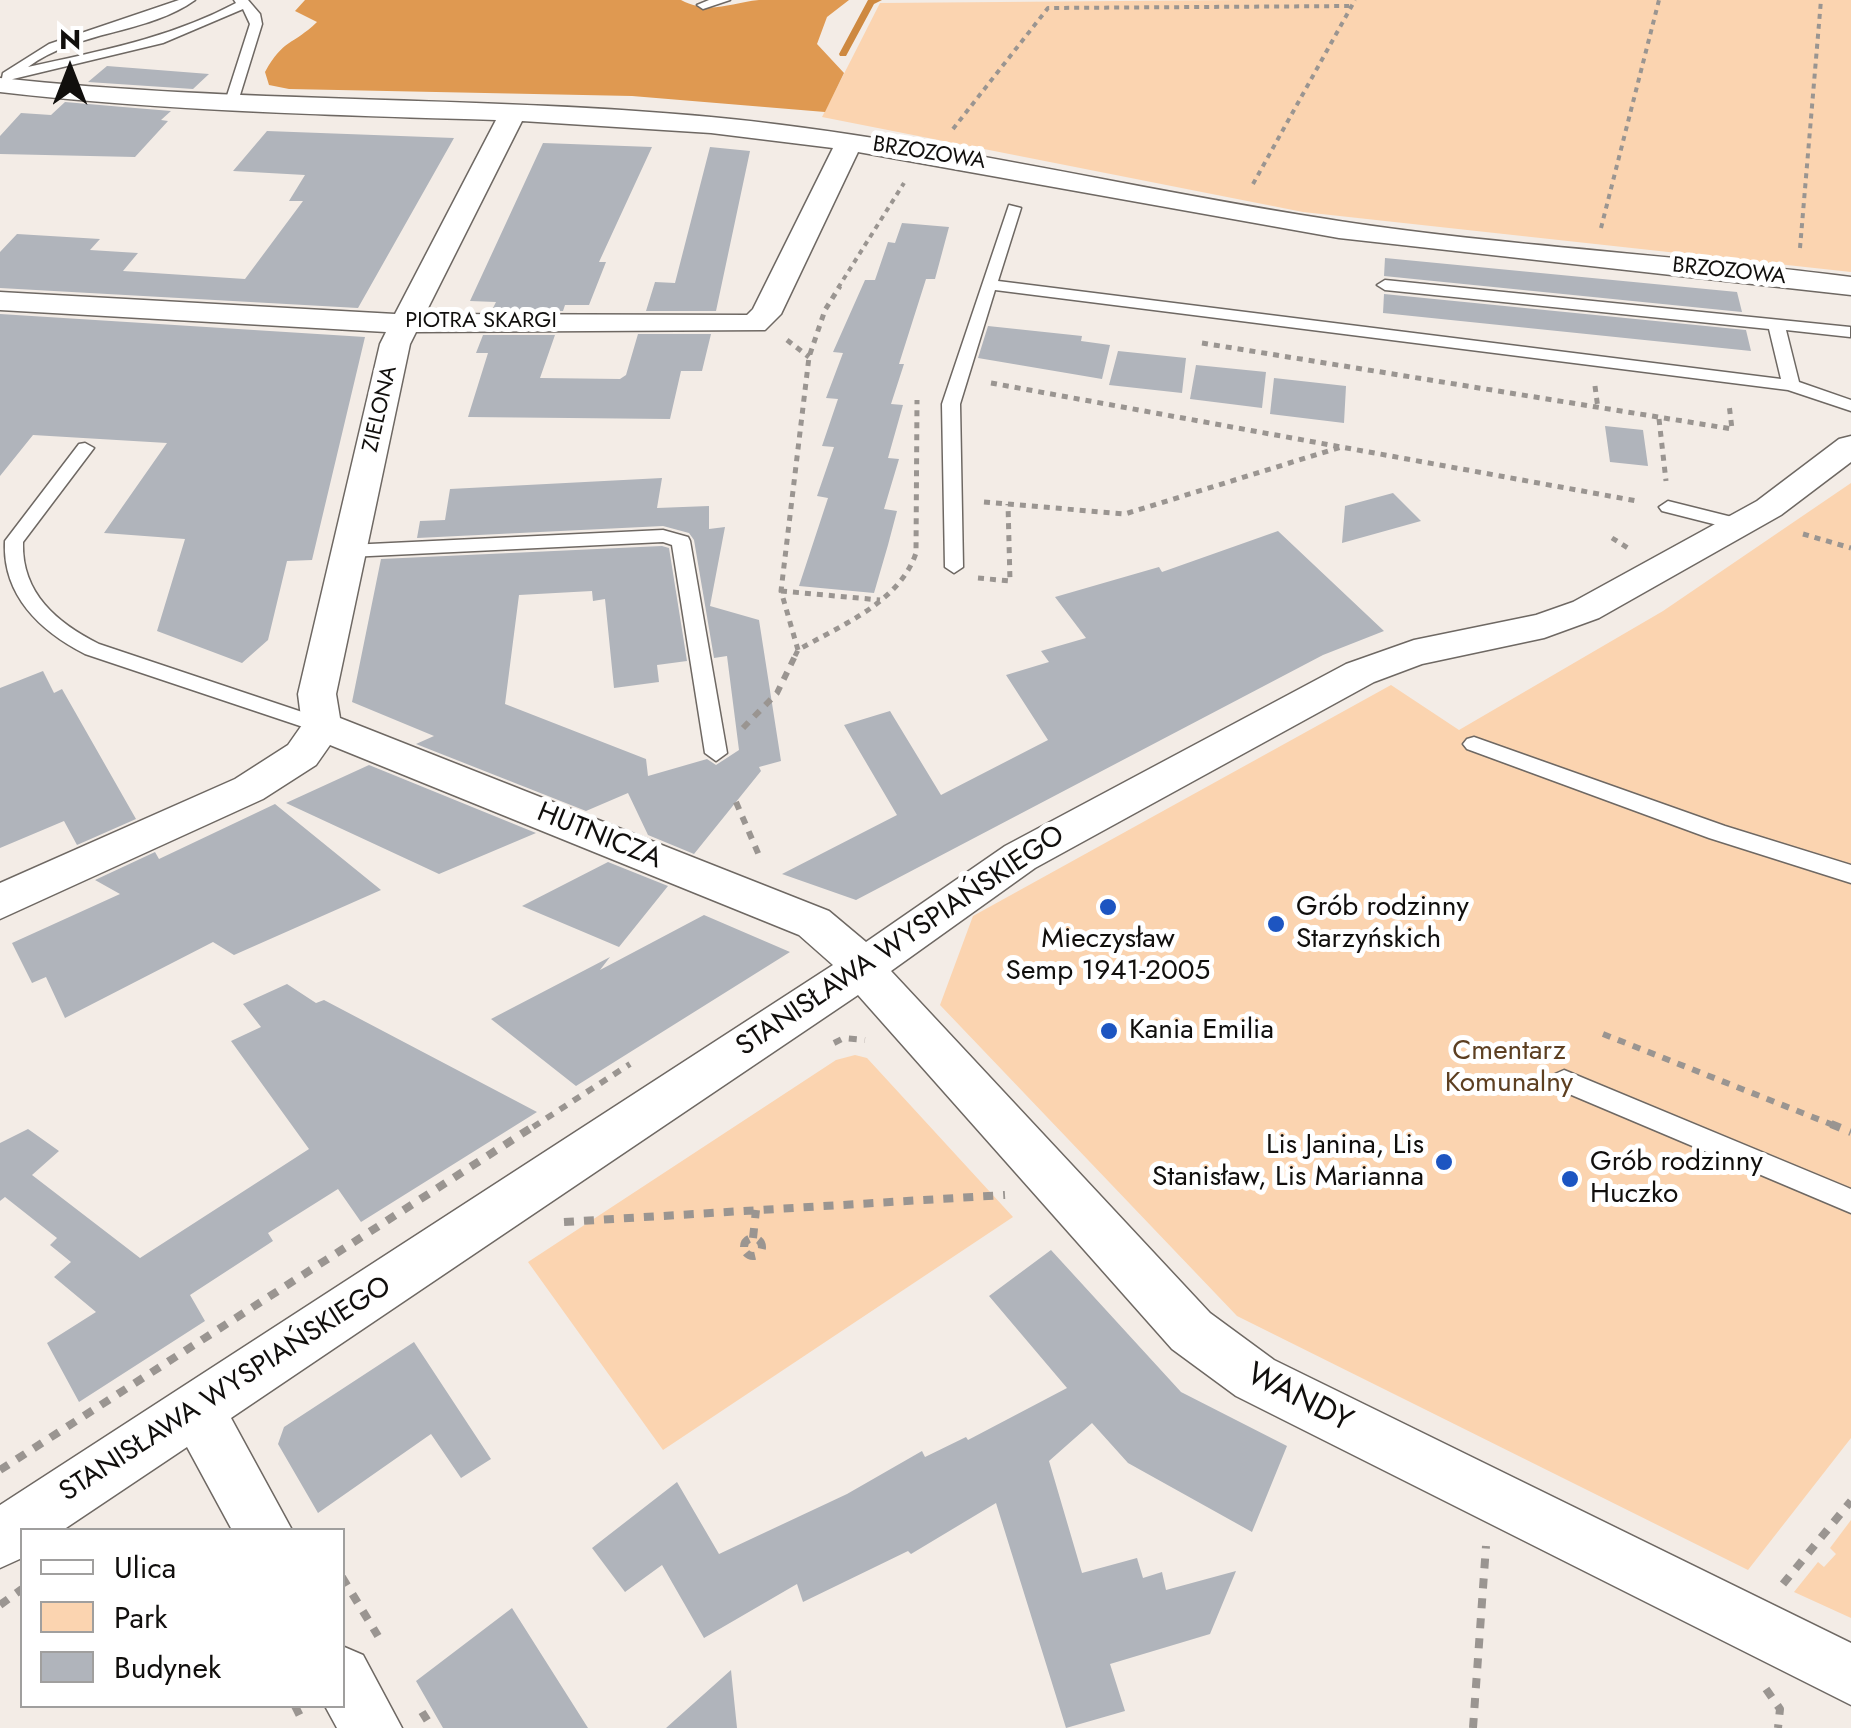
<!DOCTYPE html>
<html>
<head>
<meta charset="utf-8">
<style>
  body { margin:0 }
  #map { position:relative; width:1851px; height:1728px; overflow:hidden; background:#f3ece6; font-family:Jost,sans-serif }
  canvas { display:block }
  .legend { position:absolute; left:20px; top:1528px; width:325px; height:180px; box-sizing:border-box; background:#fff; border:2px solid #a09f9e; margin:0; padding:12px 18px; list-style:none; font-size:30px; color:#110f0d }
  .legend li { display:flex; align-items:center; gap:20px; height:50px }
  .legend b { width:50px; border:2px solid #a09f9e }
  .north { position:absolute; left:20px; top:20px; width:100px; height:100px; -webkit-text-stroke:8px #fff; paint-order:stroke; rotate:0deg; font-size:28px; font-weight:700; line-height:40px; text-align:center; color:#110f0d }
  .north::after { content:''; display:block; margin:auto; width:35px; height:45px; background:#110f0d; clip-path:polygon(50% 0,100% 100%,50% 72%,0 100%) }
</style>
</head>
<body>
<div id="map">
<canvas width="1851" height="1728"></canvas>
<ul class="legend">
<li><b style="height:12px;background:#fff"></b>Ulica</li>
<li><b style="height:28px;background:#fbd4b0"></b>Park</li>
<li><b style="height:28px;background:#b0b4bb"></b>Budynek</li>
</ul>
<div class="north">N</div>
</div>
<script>
const ctx = document.querySelector('canvas').getContext('2d');
ctx.lineJoin = 'round';
function fillPath(path, color) {
  ctx.fillStyle = color;
  ctx.fill(path, 'evenodd');
}
function strokePath(path, color, width, dash) {
  ctx.strokeStyle = color;
  ctx.lineWidth = width;
  ctx.lineCap = dash ? 'butt' : 'round';
  ctx.setLineDash(dash || []);
  ctx.stroke(path);
}
function label(font, color, halo, rows, align = 'center') {
  ctx.font = font + ' Jost,sans-serif';
  ctx.lineWidth = 10;
  ctx.setLineDash([]);
  ctx.textBaseline = 'middle';
  ctx.strokeStyle = halo;
  ctx.fillStyle = color;
  for (const [text, x, y, turn = 0] of rows) {
    ctx.save();
    ctx.translate(x, y);
    ctx.rotate((+turn || 0) * Math.PI / 180);
    ctx.textAlign = isNaN(turn) ? turn : align;
    if (halo) ctx.strokeText(text, 0, 0);
    ctx.fillText(text, 0, 0);
    ctx.restore();
  }
}
const green = new Path2D(`
  M1242 0H1851V272L1303 212 822 117 880 3Z
  M1851 483V1438L1748 1570 1237 1316 940 1005 973 916 1391 685 1459 730 1663 611Z
  M855 1055 867 1058 1013 1217 663 1450 528 1262 836 1060Z
  M1851 1520V1618L1794 1592 1818 1562 1824 1567 1836 1554 1830 1548Z`);
const forest = new Path2D(`
  M305 0H681C710 15 729 3 759 0 788 0 819 0 849 0L827 17 817 44 844 73 825 112 632 96 289 89 269 85 265 72C284 38 292 46 317 22L295 11Z`);
const stream = new Path2D(`
  M868 0H882L874 4 846 56H840L839 54Z`);
const building = new Path2D(`
  M107 66 209 74 193 89 88 82Z
  M65 102 123 107 171 111 161 120 168 121 135 157 0 154V136L21 113 51 115Z
  M267 131 454 138 358 308 0 288V252L17 234 100 239 90 250 138 253 123 271 245 279 303 201H289L305 175 233 171Z
  M543 143 652 147 599 262H606L589 305H565L563 311 492 310 496 302 470 301Z
  M710 147 750 151 716 311H646L655 282 675 283Z
  M902 223 949 227 935 279H926L899 364H904L891 404 903 405 888 458 899 459 884 509 897 511 888 545 874 593 799 586 828 498 817 496 834 447 822 446 838 399 826 398 843 353 833 352 865 280H875L888 242 895 243Z
  M1385 258 1737 292 1742 312 1384 276Z
  M1384 294 1746 330 1751 351 1383 313Z
  M0 314 365 337 312 560 287 561 268 640 242 663 157 631 185 539 104 533 167 443 33 435 0 476Z
  M988 326 1082 336 1081 341 1110 345 1102 379 978 358Z
  M638 334H711L702 371H681L670 419 468 417 488 353H476L483 335H555L540 378 620 379 626 375Z
  M1118 351 1186 358 1182 393 1109 385Z
  M1196 365 1266 372 1262 408 1190 399Z
  M1274 378 1346 386 1344 423 1270 414Z
  M1605 426 1643 430 1648 466 1610 462Z
  M662 478 657 508 709 506V529L725 527 710 606 759 620 781 761 759 767 761 771 694 854 648 835 628 793 586 811 416 744 434 736 352 702 381 559 662 546 669 548 687 661 657 665 659 682 614 688 605 599 593 601 592 591 519 595 505 704 646 759 648 776 707 759 716 765 739 750 727 656 714 658 694 540 689 533 663 526 417 538 420 521 445 520 450 489Z
  M1393 493 1421 521 1342 543 1345 506Z
  M1278 531 1384 631 1323 655 856 900 782 874 897 815 844 725 890 711 941 795 1048 740 1006 675 1049 662 1041 651 1086 638 1055 597 1159 567 1162 572Z
  M43 671 54 693 62 689 136 819 77 845 64 821 0 848V688Z
  M369 765 536 833 439 874 286 803Z
  M275 804 381 890 234 955 213 942 65 1018 46 977 32 983 12 943 120 894 95 880 155 852 159 859Z
  M608 862 668 886 619 947 522 906Z
  M704 915 790 952 576 1086 491 1019 610 957 600 970Z
  M287 984 316 1003 324 1000 537 1112 361 1222 338 1189 268 1233 273 1241 190 1295 205 1321 79 1402 47 1343 96 1312 54 1277 71 1262 50 1245 57 1238 5 1197 0 1201V1143L28 1129 59 1151 32 1175 140 1258 309 1149 231 1041 261 1027 243 1004Z
  M1051 1250 1181 1392 1287 1446 1252 1532 1128 1463 1092 1423 1049 1461 1082 1573 1137 1558 1143 1578 1162 1572 1166 1590 1236 1571 1210 1634 1110 1664 1125 1711 1066 1728 996 1503 911 1554 908 1551 803 1602 797 1584 704 1638 662 1565 625 1592 592 1548 677 1482 719 1554 847 1494 922 1451 925 1457 966 1437 968 1440 1067 1388 989 1296Z
  M414 1342 491 1459 461 1478 431 1434 318 1513 278 1444 284 1427Z
  M512 1608 588 1728H443L416 1681Z
  M731 1670 737 1728H666Z`);
const pathFar3 = new Path2D(`
  M953 129 1048 8 1352 6
  M1253 184 1355 0
  M1601 228 1659 0
  M1800 248 1821 0
  M838 288 904 183`);
const pathFar2 = new Path2D(`
  M787 340 809 357
  M1202 343 1732 429 1729 404
  M991 383 1637 501
  M1595 386 1598 409
  M1659 419 1666 481
  M984 502 1125 514 1341 447
  M1803 534 1851 548
  M1612 538 1628 548
  M978 578 1010 581 1008 504
  M781 591 880 600
  M798 650 781 591 809 357 825 310 840 286
  M795 656 798 650C841 625 899 603 916 553L917 400`);
const pathFar1 = new Path2D(`
  M743 728 777 693 796 654
  M736 802 761 860
  M1603 1034 1838 1127
  M834 1043 844 1038 865 1040
  M533 1127 630 1064`);
const path = new Path2D(`
  M1831 1124 1851 1132
  M564 1222 1005 1195
  M744 1247a9 9 0 1 1 18 0a9 9 0 1 1-18 0Z
  M753 1238 756 1210
  M0 1470 537 1124
  M342 1577 378 1636
  M1783 1584 1851 1501
  M0 1605 22 1589
  M1766 1689 1780 1709 1778 1728
  M295 1706 303 1722
  M422 1712 432 1728
  M1473 1728 1486 1546`);
const lane = new Path2D(`
  M179 0H195C148 34 78 30 28 67 100 51 170 38 236 3L234 0H248L260 14 262 24 236 108 224 105 250 24 243 9 163 43 13 79 0 88 3 73 49 44Z
  M730 0 703 9 697 5 709 0Z
  M1009 205 1021 208 998 281 1781 379 1769 329 1385 290 1377 285 1385 280 1850 327V337L1786 330 1799 382 1851 400V411L1788 390 995 290 960 404 963 567 954 573 945 567 942 404Z
  M85 443 94 448 23 542C21 593 57 623 99 644L329 721 332 726 329 731H315L85 654C40 631 2 595 5 541L79 444Z
  M1668 501 1748 521 1750 525 1741 531 1662 511 1659 507Z
  M663 530 688 537 690 541 727 753 716 761 705 753 672 545 663 542 349 557 340 551 349 545Z
  M1474 737 1725 826 1851 865V883L1709 838 1467 749 1463 744 1467 739Z
  M1564 1070 1851 1189V1213L1555 1088 1551 1081 1555 1074Z`);
const street = new Path2D(`
  M0 78C236 104 474 95 711 117 922 137 1129 189 1339 221 1509 247 1681 255 1851 277V295L1339 238 858 152 781 314 765 330 416 332 410 344 336 694 340 718 829 911 866 942 1005 846 1346 664 1414 640 1536 615 1573 602 1757 501 1839 439 1851 436V462L1781 515 1599 618 1544 638 1422 664 1374 682 1035 868 891 971 1210 1313 1274 1360 1851 1643V1705L1236 1396 1172 1349 858 995 231 1418 292 1530H232L187 1447 63 1530H22V1558L0 1568V1505L833 965 799 935 330 745 316 765 263 799 0 919V883L235 779 288 745 302 725 298 694 380 344 386 332 0 310V292L395 314 496 120C330 115 165 111 0 92ZM522 121 711 133 833 148 753 309 747 315 425 314Z
  M342 1646 363 1655 402 1728H337L325 1706H342Z`);
const markers = [
  [1108,907,10,"#1d55c1"],
  [1276,924,10,"#1d55c1"],
  [1109,1031,10,"#1d55c1"],
  [1444,1162,10,"#1d55c1"],
  [1570,1179,10,"#1d55c1"]
];
const farStreetnames = [
  ["BRZOZOWA",929,154,9],
  ["BRZOZOWA",1729,272,6],
  ["PIOTRA SKARGI",481,322],
  ["ZIELONA",381,409,-77]
];
const streetNames = [
  ["HUTNICZA",599,837,22],
  ["STANISŁAWA WYSPIAŃSKIEGO",901,942,-34],
  ["STANISŁAWA WYSPIAŃSKIEGO",226,1390,-33]
];
const poiNames = [
  ["Grób rodzinny",1296,908],
  ["Starzyńskich",1296,940],
  ["Mieczysław",1108,940,"center"],
  ["Semp 1941-2005",1108,972,"center"],
  ["Kania Emilia",1129,1031],
  ["Lis Janina, Lis",1424,1146,"right"],
  ["Stanisław, Lis Marianna",1424,1178,"right"],
  ["Grób rodzinny",1590,1163],
  ["Huczko",1590,1195]
];
const parkNames = [
  ["Cmentarz",1509,1052],
  ["Komunalny",1509,1084]
];
const nearStreetnames = [
  ["WANDY",1299,1399,27]
];
fillPath(green, '#fbd4b0');
fillPath(forest, '#df9951');
fillPath(stream, '#ce8940');
fillPath(building, '#b0b4bb');
strokePath(lane, '#6e6863', 3);
strokePath(street, '#6e6863', 3);
strokePath(pathFar3, '#9a9591', 4, [5, 5]);
strokePath(pathFar2, '#9a9591', 5, [6, 6]);
strokePath(pathFar1, '#9a9591', 6, [8, 8]);
strokePath(path, '#9a9591', 8, [10, 10]);
fillPath(lane, '#fff');
fillPath(street, '#fff');
for (const [x, y, r, color] of markers) {
  const dot = new Path2D();
  dot.arc(x, y, r, 0, 2 * Math.PI);
  ctx.fillStyle = color;
  ctx.fill(dot);
  strokePath(dot, '#fff', 4);
}
label('22px', '#110f0d', '#fff', farStreetnames);
label('28px', '#110f0d', '#fff', streetNames);
label('28px', '#110f0d', '#fff', poiNames, 'left');
label('28px', '#5d3f21', '#fff', parkNames);
label('32px', '#110f0d', '#fff', nearStreetnames);
</script>
</body>
</html>
